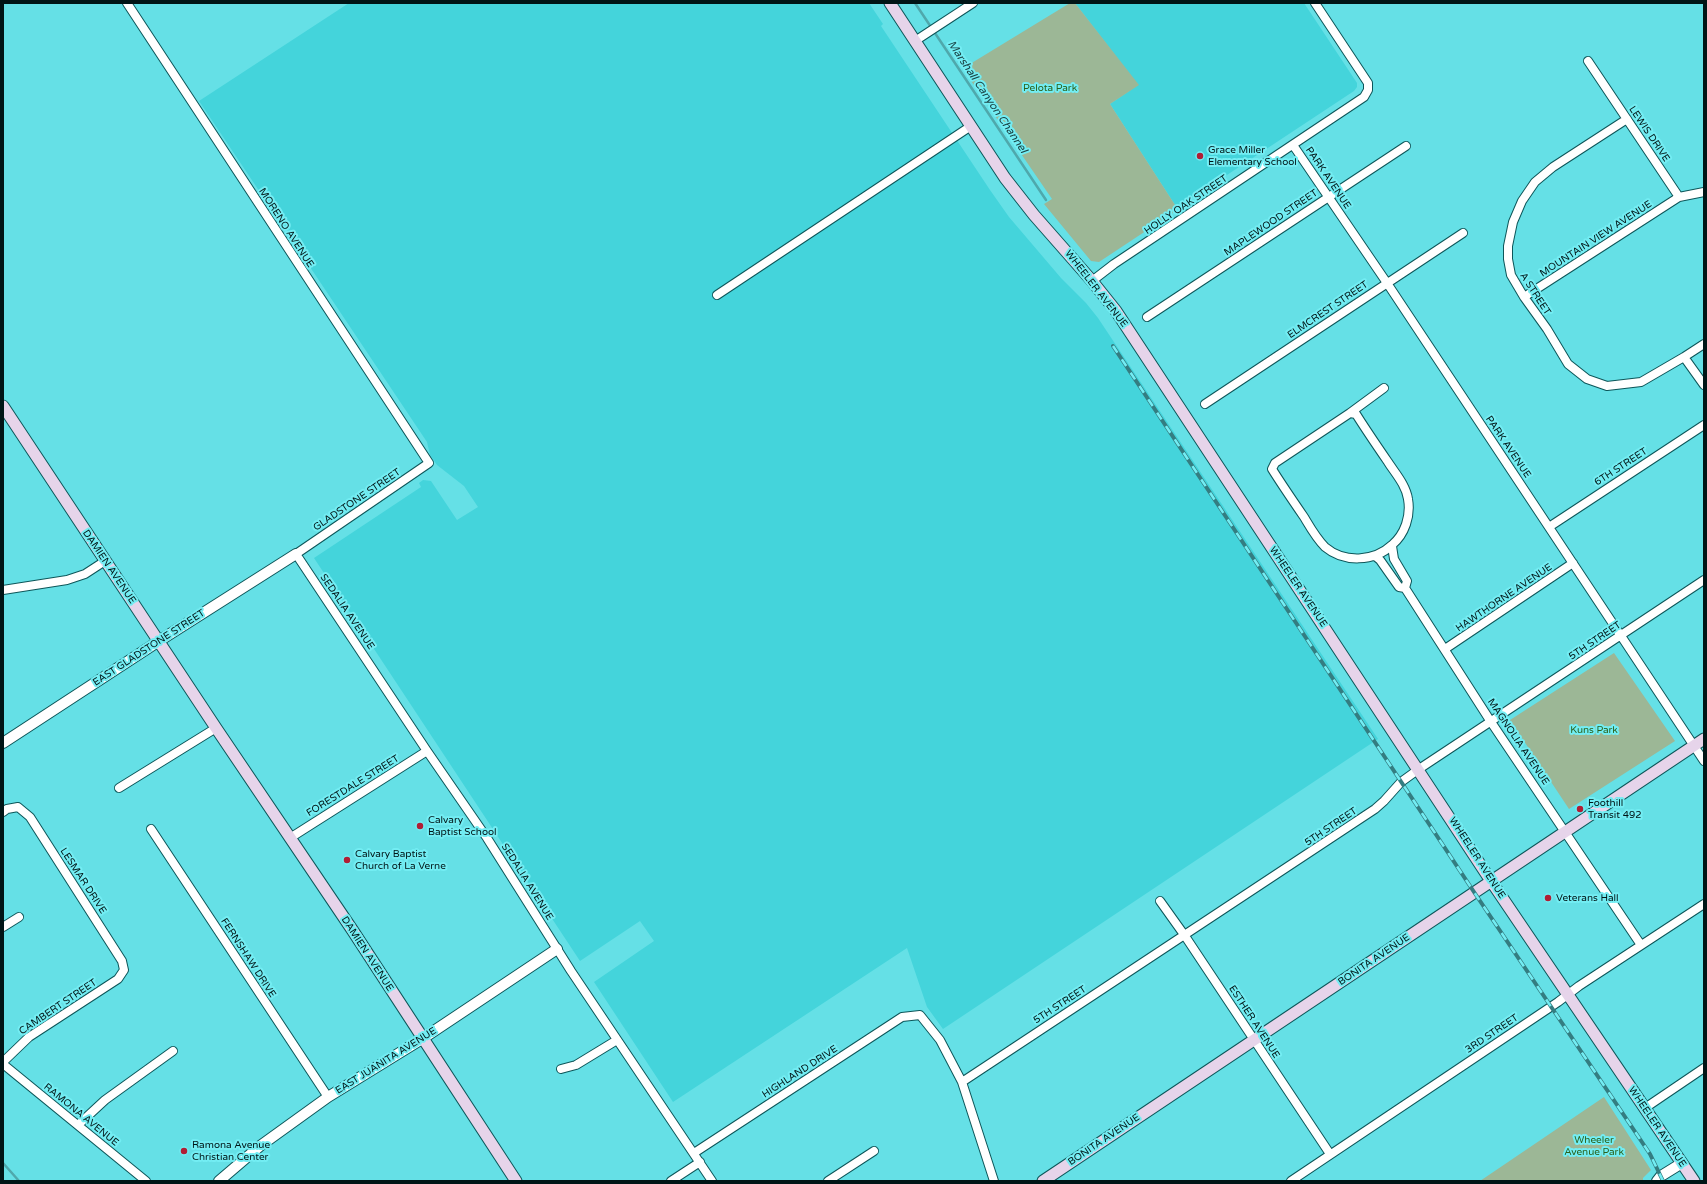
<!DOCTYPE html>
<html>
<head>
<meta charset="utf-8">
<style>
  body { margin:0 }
  #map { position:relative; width:1707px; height:1184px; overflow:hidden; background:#65e0e6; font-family:"Varela Round",sans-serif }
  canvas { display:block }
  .frame { position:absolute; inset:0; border:4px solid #001516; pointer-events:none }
</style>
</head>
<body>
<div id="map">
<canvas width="1707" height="1184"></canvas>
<div class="frame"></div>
</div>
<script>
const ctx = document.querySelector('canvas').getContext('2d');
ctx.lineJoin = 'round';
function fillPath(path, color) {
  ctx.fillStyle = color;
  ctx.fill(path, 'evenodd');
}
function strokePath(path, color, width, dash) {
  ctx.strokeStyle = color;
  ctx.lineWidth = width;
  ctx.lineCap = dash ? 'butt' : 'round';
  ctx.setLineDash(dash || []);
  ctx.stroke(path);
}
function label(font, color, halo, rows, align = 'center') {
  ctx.font = font + ' "Varela Round",sans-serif';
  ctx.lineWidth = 4;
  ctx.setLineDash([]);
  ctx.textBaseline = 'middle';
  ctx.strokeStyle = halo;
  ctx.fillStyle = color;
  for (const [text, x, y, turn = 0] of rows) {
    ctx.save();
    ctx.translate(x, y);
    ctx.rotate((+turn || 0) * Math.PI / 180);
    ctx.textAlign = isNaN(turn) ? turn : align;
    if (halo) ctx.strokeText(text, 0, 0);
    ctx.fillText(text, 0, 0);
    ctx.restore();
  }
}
const built = new Path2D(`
  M349 3H869L883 24 881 26 990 190 1009 217 1061 278 1086 303 1098 318 1378 739 943 1029 927 1007 907 948 673 1102 594 982 654 941 640 921 580 961 314 558 421 487 419 483 423 480 431 481 457 520 478 507 464 486 437 465 430 455 427 442 199 101Z
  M1075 3H1304L1357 83V87L1354 91 1177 208 1110 104 1138 85Z`);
const green = new Path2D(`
  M1070 3H1075L1139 85 1110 104 1177 208 1173 213 1099 262 1091 261 1044 204 1052 199 965 72 970 64Z
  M1614 653 1675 741 1569 809 1510 720Z
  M1604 1097 1651 1170 1643 1178V1181H1480Z`);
const stream = new Path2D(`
  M915 3 1046 200
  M3 1163 19 1181`);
const minor = new Path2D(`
  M127 3 429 463 296 554 427 751 487 838 571 971 712 1181
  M915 41 973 3
  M1588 61 1679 197 1704 192
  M1627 119 1553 167 1535 182 1522 201 1513 222 1508 246V259L1511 275 1524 297 1547 329 1568 364 1587 379 1607 386 1641 382 1684 357 1704 344
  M1293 145 1387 283 1704 761
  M1092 281 1114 264 1364 97 1368 90V83L1315 3
  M717 295 971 126
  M1524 297 1679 197
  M1147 317 1406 146
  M1684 357 1704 385
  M1205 404 1463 233
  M1350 413 1356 414C1366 430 1377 446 1388 462 1395 473 1406 485 1408 499 1411 516 1405 534 1392 545 1374 562 1344 563 1325 547 1316 538 1310 527 1304 517 1293 501 1282 485 1272 469L1275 463Z
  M1350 413 1384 388
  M1549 527 1704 425
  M1392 546 1394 559 1407 581 1405 588 1491 722 1641 945
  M1375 556 1380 560 1399 587 1405 588
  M3 590 67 580 85 574 105 561
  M1445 649 1573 563
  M119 788 216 728
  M3 812 7 809 18 807 30 817 122 961 124 970 118 979 29 1037 3 1062
  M151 829 328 1097
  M290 838 427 751
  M1160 901 1185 936 1330 1154
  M3 927 19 917
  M3 1064 146 1181
  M561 1069 576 1065 617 1040
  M962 1082 1375 809 1384 801 1401 782 1419 769 1704 580
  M1645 1108 1704 1068
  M78 1125 105 1100 173 1051
  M694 1153 902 1017 920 1015 940 1040 962 1082 994 1181
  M671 1181 700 1162
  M828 1181 874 1151
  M1291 1181 1558 1002 1579 986 1704 904`);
const tertiary = new Path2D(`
  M3 743 159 641 296 554
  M219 1181 260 1146 328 1097 422 1039 557 949
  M1657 1181 1661 1176 1682 1163`);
const secondary = new Path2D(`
  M890 3 1005 178 1034 215 1092 281 1116 311 1491 881 1694 1181
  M3 406 216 728 353 931 516 1181
  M1043 1181 1704 739`);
const rail = new Path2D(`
  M1113 346 1474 892 1650 1154 1663 1181`);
const markers = [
  [1200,156,4,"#b01d34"],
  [1580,809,4,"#b01d34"],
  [420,826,4,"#b01d34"],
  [347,860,4,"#b01d34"],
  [1548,898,4,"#b01d34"],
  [184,1151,4,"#b01d34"]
];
const parkNames = [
  ["Pelota Park",1050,88],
  ["Kuns Park",1594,730],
  ["Wheeler",1594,1140],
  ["Avenue Park",1594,1152]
];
const streetNames = [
  ["LEWIS DRIVE",1649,134,56],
  ["PARK AVENUE",1328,178,56],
  ["HOLLY OAK STREET",1186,205,-34],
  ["MAPLEWOOD STREET",1271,223,-34],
  ["MORENO AVENUE",286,228,57],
  ["MOUNTAIN VIEW AVENUE",1596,239,-33],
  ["WHEELER AVENUE",1096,289,52],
  ["A STREET",1535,294,57],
  ["ELMCREST STREET",1328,310,-34],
  ["PARK AVENUE",1508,447,56],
  ["6TH STREET",1621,467,-33],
  ["GLADSTONE STREET",357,500,-34],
  ["DAMIEN AVENUE",109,567,56],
  ["WHEELER AVENUE",1298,587,56],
  ["HAWTHORNE AVENUE",1504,598,-34],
  ["SEDALIA AVENUE",347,612,56],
  ["5TH STREET",1595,641,-34],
  ["EAST GLADSTONE STREET",149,648,-33],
  ["MAGNOLIA AVENUE",1518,742,56],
  ["FORESTDALE STREET",353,786,-32],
  ["5TH STREET",1331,827,-34],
  ["WHEELER AVENUE",1477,858,57],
  ["LESMAR DRIVE",83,881,57],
  ["SEDALIA AVENUE",527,882,58],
  ["DAMIEN AVENUE",367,954,57],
  ["FERNSHAW DRIVE",248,958,57],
  ["BONITA AVENUE",1374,960,-34],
  ["5TH STREET",1060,1005,-33],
  ["CAMBERT STREET",58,1007,-34],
  ["ESTHER AVENUE",1254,1022,57],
  ["3RD STREET",1492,1034,-34],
  ["EAST JUANITA AVENUE",386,1061,-32],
  ["HIGHLAND DRIVE",800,1072,-33],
  ["RAMONA AVENUE",81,1115,39],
  ["WHEELER AVENUE",1657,1127,56],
  ["BONITA AVENUE",1104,1140,-34]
];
const poiNames = [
  ["Grace Miller",1208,150],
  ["Elementary School",1208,162],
  ["Foothill",1588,803],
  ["Transit 492",1588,815],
  ["Calvary",428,820],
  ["Baptist School",428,832],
  ["Calvary Baptist",355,854],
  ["Church of La Verne",355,866],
  ["Veterans Hall",1556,898],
  ["Ramona Avenue",192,1145],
  ["Christian Center",192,1157]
];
const waterNames = [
  ["Marshall Canyon Channel",987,97,56]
];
fillPath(built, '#44d4db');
fillPath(green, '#9cb796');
strokePath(stream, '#4fa8ac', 2.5);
strokePath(minor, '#0d5659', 10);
strokePath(tertiary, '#0d5659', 12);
strokePath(secondary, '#0d5659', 13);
strokePath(minor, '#fff', 8);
strokePath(tertiary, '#fff', 10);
strokePath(secondary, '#e6d4ea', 11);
strokePath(rail, '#347d81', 4);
strokePath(rail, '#73edf3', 2.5, [8]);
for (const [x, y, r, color] of markers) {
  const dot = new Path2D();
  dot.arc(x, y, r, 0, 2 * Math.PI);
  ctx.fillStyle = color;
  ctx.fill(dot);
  strokePath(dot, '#73edf3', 1.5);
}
label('10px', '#2b601c', '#73edf3', parkNames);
label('10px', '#001516', '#73edf3', streetNames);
label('10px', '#001516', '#73edf3', poiNames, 'left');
label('italic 11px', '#1b4446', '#73edf3', waterNames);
</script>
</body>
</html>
